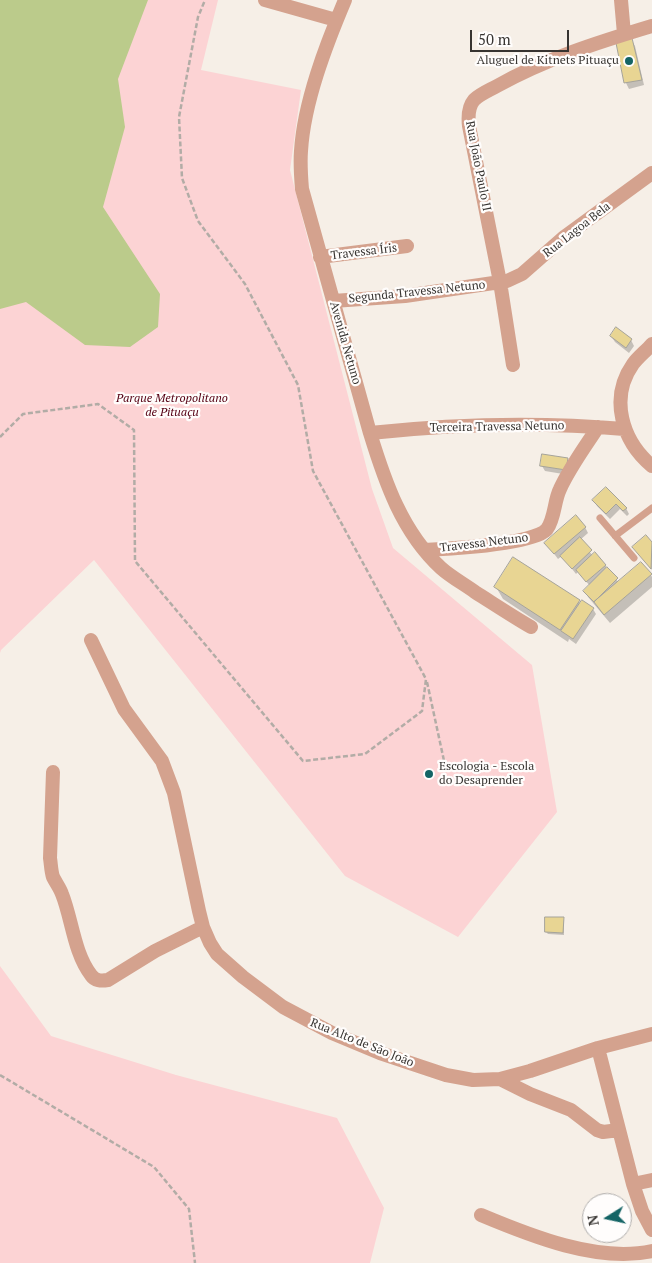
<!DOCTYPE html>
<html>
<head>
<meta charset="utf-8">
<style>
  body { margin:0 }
  #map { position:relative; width:652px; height:1263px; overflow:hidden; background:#f6efe7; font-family:"PT Serif",serif }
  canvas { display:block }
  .north { position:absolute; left:582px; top:1193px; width:50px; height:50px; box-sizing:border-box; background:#fffdfc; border:1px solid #afadab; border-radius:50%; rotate:260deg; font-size:14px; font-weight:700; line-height:20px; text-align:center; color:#373431 }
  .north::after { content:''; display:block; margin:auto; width:18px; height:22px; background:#146465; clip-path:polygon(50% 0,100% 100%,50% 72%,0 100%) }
  .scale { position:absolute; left:470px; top:30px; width:99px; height:22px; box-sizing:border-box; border:2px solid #373431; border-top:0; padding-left:6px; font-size:15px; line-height:18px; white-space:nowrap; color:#373431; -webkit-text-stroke:4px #fffdfc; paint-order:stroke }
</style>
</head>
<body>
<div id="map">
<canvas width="652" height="1263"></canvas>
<div class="north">N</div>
<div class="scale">50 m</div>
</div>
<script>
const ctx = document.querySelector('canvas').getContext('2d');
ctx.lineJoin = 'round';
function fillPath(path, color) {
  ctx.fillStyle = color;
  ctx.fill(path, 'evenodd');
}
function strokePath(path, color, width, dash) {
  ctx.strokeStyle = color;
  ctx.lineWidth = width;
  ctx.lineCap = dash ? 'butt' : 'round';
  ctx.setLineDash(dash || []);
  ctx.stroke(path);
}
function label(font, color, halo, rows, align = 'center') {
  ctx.font = font + ' "PT Serif",serif';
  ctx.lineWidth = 4.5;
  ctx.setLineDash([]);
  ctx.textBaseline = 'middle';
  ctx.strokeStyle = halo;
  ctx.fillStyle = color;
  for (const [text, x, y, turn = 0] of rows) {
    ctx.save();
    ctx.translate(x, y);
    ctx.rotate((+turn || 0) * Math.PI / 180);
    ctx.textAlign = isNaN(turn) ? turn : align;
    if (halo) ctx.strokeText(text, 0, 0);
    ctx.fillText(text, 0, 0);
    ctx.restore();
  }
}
const green = new Path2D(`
  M0 0H218L201 70 301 90 290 170 372 489 393 548 532 665 557 812 458 937 345 876 94 560 1 650 0 653Z
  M0 966 51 1036 176 1075 337 1118 384 1208 370 1263H0Z`);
const water = new Path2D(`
  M0 0H148L118 79 125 127 103 207 160 294 158 327 130 347 85 345 26 302 0 309Z`);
const shadow = new Path2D(`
  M631 40 635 46 644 85 629 89 626 83Z
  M611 336 631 340 634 346 629 353 615 342Z
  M567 459 571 465 569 475 545 471 542 466Z
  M606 489 626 508 629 514 627 516 620 509 610 519 597 506 594 501Z
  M585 527 588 533 580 540 593 556 605 565 619 583 651 575 652 577V587L610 623 588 597 585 591 590 586 578 572 576 574 562 556 558 559 546 543Z
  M646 537 652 544V570L634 547Z
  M496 587 579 601 580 604 593 609 596 614 576 644 569 639 568 642 503 599Z
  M563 918 564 921V935L548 934 546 932Z`);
const building = new Path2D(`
  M632 38 642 80 624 83 616 43Z
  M616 327 632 339 626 348 610 336Z
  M542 454 568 458 566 470 540 466Z
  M606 487 627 508 623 511 616 504 606 514 592 500Z
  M576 515 586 527 554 554 544 543Z
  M646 535 652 542 651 569 632 547Z
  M580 537 592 550 572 569 560 556Z
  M595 552 606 565 586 582 576 570Z
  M513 557 580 600 560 630 494 587Z
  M641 562 652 574 604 615 594 602Z
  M607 567 618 578 594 602 583 591Z
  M582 600 594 608 573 639 561 631Z
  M545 917H564L563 933 545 932Z`);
const path = new Path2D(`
  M0 437 23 414 98 404 134 430 135 561 303 761 365 754 422 711 426 679 313 471 298 385 245 284 198 221 182 178 179 117 198 17 205 0
  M427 682 446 770
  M0 1075 154 1167 189 1209 195 1263`);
const lane = new Path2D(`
  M600 518 634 558
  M615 536 652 508`);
const street = new Path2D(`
  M265 0 336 20
  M345 0C326 45 304 102 301 151 300 164 301 177 302 189L370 433C385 482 402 532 441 568 451 577 464 584 475 592 494 604 512 616 531 627
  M621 0 624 34
  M320 257 407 246
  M333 301 405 296 507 281 522 274 563 238 652 173
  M652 344C646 351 638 357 633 364 609 398 622 441 652 466
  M513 365 500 282 469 126C468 117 468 107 474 100 480 94 490 90 497 86 545 59 599 42 652 26
  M370 433C454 424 540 422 624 429
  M424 550C445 549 537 544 547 529 555 518 554 501 560 489 570 467 585 447 598 427
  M91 640 124 709 162 761 174 793 199 911 203 927 210 943 217 954 243 977 283 1007 332 1033 380 1053 446 1075 473 1080 500 1079 530 1071 598 1048 652 1034
  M53 772 50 858C51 864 51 871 53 877 56 883 60 888 62 894 72 919 74 953 91 975 95 981 101 981 108 980L155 951 203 927
  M598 1048 633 1184 642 1211 652 1230
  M500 1079 530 1094 571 1110 597 1130 603 1132 619 1130
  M633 1184 652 1180
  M481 1215C531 1236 598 1263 652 1251`);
const markers = [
  [629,61,5,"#146465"],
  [429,774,5,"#146465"]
];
const poiNames = [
  ["Aluguel de Kitnets Pituaçu",619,61],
  ["Escologia - Escola",439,767,"left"],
  ["do Desaprender",439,781,"left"]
];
const streetNames = [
  ["Rua João Paulo II",478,166,79],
  ["Rua Lagoa Bela",577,230,-38],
  ["Travessa Íris",364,252,-7],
  ["Segunda Travessa Netuno",417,292,-6],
  ["Avenida Netuno",345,343,74],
  ["Terceira Travessa Netuno",497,427,-1],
  ["Travessa Netuno",484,543,-7],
  ["Rua Alto de São João",362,1043,22]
];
const parkNames = [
  ["Parque Metropolitano",172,399],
  ["de Pituaçu",172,413]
];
fillPath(green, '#fcd3d4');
fillPath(water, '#bbcb8b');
fillPath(shadow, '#0003');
fillPath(building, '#e8d593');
strokePath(building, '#a5a39a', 1);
strokePath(path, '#b2aca6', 2.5, [5, 2.5]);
strokePath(lane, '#d4a28e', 7);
strokePath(street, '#d4a28e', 14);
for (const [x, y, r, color] of markers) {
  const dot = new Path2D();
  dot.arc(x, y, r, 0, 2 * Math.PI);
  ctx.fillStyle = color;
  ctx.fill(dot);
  strokePath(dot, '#fffdfc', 2);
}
label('12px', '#373431', '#fffdfc', poiNames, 'right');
label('12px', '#373431', '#fffdfc', streetNames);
label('italic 12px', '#550013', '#fffdfc', parkNames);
</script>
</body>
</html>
